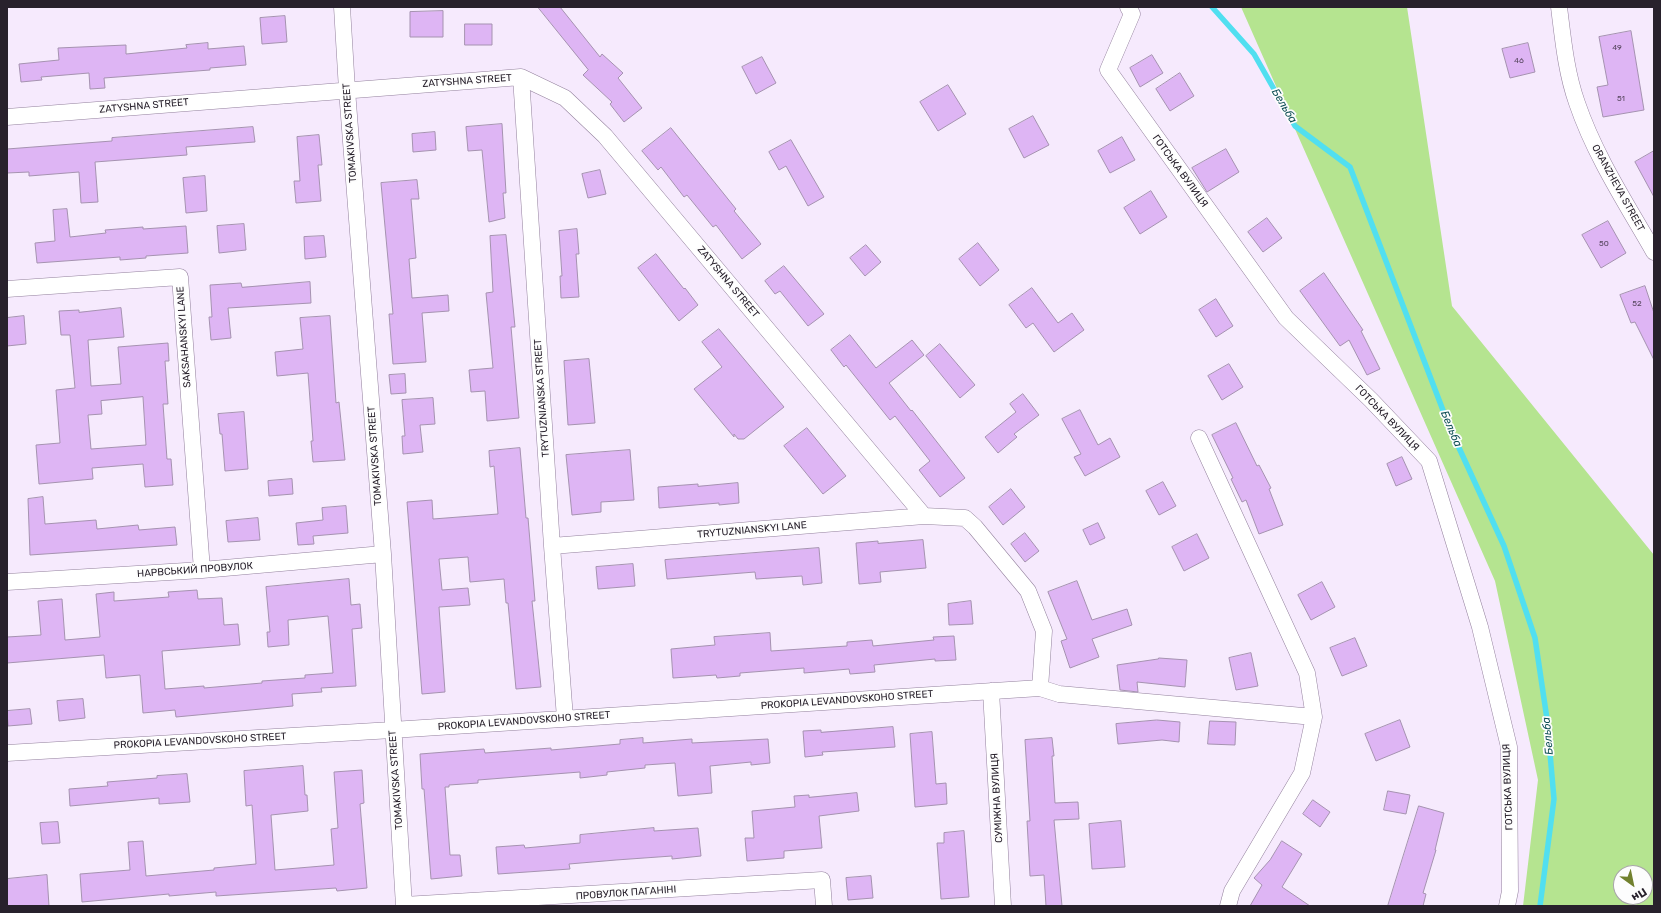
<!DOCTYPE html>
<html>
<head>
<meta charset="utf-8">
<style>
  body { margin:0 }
  #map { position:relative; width:1661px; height:913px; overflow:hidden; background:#f6eafd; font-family:Rubik,sans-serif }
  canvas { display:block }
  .frame { position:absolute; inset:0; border:8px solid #28212c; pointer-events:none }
  .north { position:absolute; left:1613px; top:865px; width:40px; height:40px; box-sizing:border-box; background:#fdfdfd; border:1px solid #a8a5a9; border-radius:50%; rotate:147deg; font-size:11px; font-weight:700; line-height:16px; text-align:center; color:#28212c }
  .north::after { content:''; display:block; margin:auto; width:14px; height:18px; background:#72812f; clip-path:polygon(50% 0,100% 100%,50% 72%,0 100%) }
</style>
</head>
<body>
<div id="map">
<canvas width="1661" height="913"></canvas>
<div class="frame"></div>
<div class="north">Пн</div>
</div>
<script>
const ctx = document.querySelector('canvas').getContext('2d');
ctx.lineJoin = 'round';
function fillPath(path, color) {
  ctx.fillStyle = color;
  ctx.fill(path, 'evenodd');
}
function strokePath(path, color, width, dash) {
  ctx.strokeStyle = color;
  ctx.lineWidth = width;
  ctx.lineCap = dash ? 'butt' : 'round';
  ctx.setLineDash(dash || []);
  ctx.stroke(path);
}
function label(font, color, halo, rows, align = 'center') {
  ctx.font = font + ' Rubik,sans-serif';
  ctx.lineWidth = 3.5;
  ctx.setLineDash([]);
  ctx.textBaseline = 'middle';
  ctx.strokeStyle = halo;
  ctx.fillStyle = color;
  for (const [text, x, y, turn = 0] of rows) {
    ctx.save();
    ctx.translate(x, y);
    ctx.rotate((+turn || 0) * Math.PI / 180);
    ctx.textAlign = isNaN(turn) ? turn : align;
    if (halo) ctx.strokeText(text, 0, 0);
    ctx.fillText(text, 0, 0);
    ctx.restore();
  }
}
const green = new Path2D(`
  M1241 7H1407L1452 306 1654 555V906H1523L1538 780 1495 581ZM1621 873H1645V897H1621Z`);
const stream = new Path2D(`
  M1212 7 1254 54 1295 126 1350 167 1449 426 1504 546 1535 638 1547 719 1554 799 1540 906`);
const building = new Path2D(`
  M538 7H560L600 57 602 54 623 73 618 78 642 108 624 122 610 104 612 102 583 75 588 70Z
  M443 11V37H410V12Z
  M285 16 287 42 262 44 260 18Z
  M465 24H492V45H465Z
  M1631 31 1644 110 1603 117 1597 87 1608 85 1599 37Z
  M208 43V49L244 46 246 65 210 68V70L104 78 105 88 90 89 89 73 41 77 42 80 21 82 19 64 59 60 58 48 126 45V54L187 48 186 45Z
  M1528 43 1535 72 1510 78 1502 49Z
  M1152 55 1163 73 1140 87 1130 68Z
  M762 57 776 83 756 94 742 67Z
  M1180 73 1194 96 1170 111 1156 89Z
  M948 85 966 114 938 131 920 102Z
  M1033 116 1049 145 1024 158 1009 129Z
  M502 124 506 193H503L505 218 489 222 482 150 468 151 466 127Z
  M253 127 255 142 186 147 187 155 95 162 98 202 81 203 79 172 29 176V172L7 173V149L112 141V138Z
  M671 128 736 209 734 211 761 244 742 259 716 225 713 227 687 195 684 197 661 167 658 170 642 151Z
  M435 132 436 150 413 152 412 134Z
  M319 135 322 165H318L321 201 296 203 294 181H300L297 137Z
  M1122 137 1135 160 1110 173 1098 151Z
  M791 140 824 197 808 206 786 166 779 170 769 152Z
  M1226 149 1239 172 1207 192 1192 168Z
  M1654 151V197L1635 162Z
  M600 170 606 194 588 198 582 174Z
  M205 176 207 211 186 213 183 178Z
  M417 180 419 199H411L416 258 409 259 412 298 448 295 449 311 422 313 426 362 393 364 389 314H393L381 183Z
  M1151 191 1167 217 1140 234 1124 208Z
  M67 209 70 237 106 233 105 230 143 227V229L186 226 188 253 146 256V258L120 260V257L37 263 35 243 55 241 53 210Z
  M1267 218 1282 238 1263 252 1248 232Z
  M1608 221 1626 253 1601 268 1582 235Z
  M244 224 246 250 219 253 217 226Z
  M577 229 579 254H576L579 297 561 298 560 276H562L559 231Z
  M506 235 515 327H511L519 418 487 421 485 391 471 392 469 370 493 368 486 293 493 292 490 236Z
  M324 236 326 257 305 259 304 237Z
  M978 243 999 270 980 286 959 259Z
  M866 245 881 262 865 276 850 258Z
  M656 254 684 289 685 288 698 305 679 321 638 268Z
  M784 266 824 314 808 326 780 291 775 294 765 281Z
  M1324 273 1363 330 1361 331 1380 369 1367 375 1349 340 1340 346 1300 291Z
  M310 282 311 303 228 308 231 338 211 340 209 317H212L210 285 241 283 242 287Z
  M1645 286 1654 313V360L1635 322 1631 323 1620 295Z
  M1032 288 1058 323 1072 313 1084 330 1054 352 1033 323 1026 328 1009 305Z
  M1216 299 1233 326 1216 337 1199 310Z
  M121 308 124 337 88 340 91 386 121 384 118 347 168 343 169 361H165L168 404H163L167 459H171L173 485 145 487 143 464 92 468 93 479 39 484 36 445 60 443 56 390 75 388 70 335H61L59 311 79 310V312ZM143 397 146 445 91 449 88 415 102 414 101 401Z
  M24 316 26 344 7 346V318Z
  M330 316 336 403 339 402 345 460 313 462 311 441H313L308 373 277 376 275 352 303 349 300 318Z
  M719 329 784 407 744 439H738L734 434V437L694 389 722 367 702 342Z
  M850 335 876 368 912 340 924 355 889 383 911 411 912 410 965 478 940 497 919 470 930 461 895 416 890 420 846 365 844 367 831 350Z
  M940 344 975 385 960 398 926 356Z
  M589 359 595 423 568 425 564 361Z
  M1229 364 1243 387 1222 400 1208 376Z
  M405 374 406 393 391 394 389 375Z
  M1023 394 1039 415 1014 434 1017 437 998 453 985 437 1016 412 1010 404Z
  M433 398 435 424 420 425 423 452 403 454 402 436H405L402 400Z
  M1080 410 1098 445 1110 438 1120 457 1085 476 1074 457 1081 454 1062 419Z
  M244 412 248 469 225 471 222 434H220L218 414Z
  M1236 423 1257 466 1259 465 1271 488 1269 489 1283 525 1259 534 1246 500 1242 502 1231 479 1233 478 1212 435Z
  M807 428 846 476 823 494 784 446Z
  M520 448 526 518H528L535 601H532L541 687 516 689 508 603H506L504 579 470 582 468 557 439 559 442 590 468 588 470 605 439 607 445 692 422 694 407 502 432 500 433 519 498 514 494 466 490 467 489 451Z
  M630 450 634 500 601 502V512L572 515 566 455Z
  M1402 457 1412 479 1396 486 1387 464Z
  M292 479 293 494 269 496 268 481Z
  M1163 482 1176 506 1159 515 1146 491Z
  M738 483 739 503 719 505V503L659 508 658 487 698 484V486Z
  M1011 489 1025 507 1003 525 989 507Z
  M43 497 45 524 96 520 97 529 138 525 139 530 175 527 177 545 30 555 28 499Z
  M346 506 348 533 313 536 314 544 298 545 296 523 323 520 322 508Z
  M258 518 260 540 228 542 226 521Z
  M1098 523 1105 538 1090 545 1083 530Z
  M1025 533 1039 551 1025 562 1011 544Z
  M1197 534 1209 558 1184 571 1172 547Z
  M923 540 926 568 880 572 881 582 859 584 856 543 878 541V543Z
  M819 548 822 583 803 585 802 576 756 579 755 572 667 579 665 560Z
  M633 564 635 586 598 589 596 567Z
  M349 579 351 605 360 604 362 628 352 629 356 686 321 688 322 692 292 694 293 706 176 717 175 710 143 713 140 675 106 678 104 655 7 663V637L41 635 38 601 62 599 65 640 100 637 96 594 114 592V601L169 597 168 592 197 590 198 599 222 598 224 625 238 624 240 645 162 651 165 689 204 686V688L262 683V681L305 678V675L333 673 328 616 288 620 289 645 268 647 267 632H270L266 587Z
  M1077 581 1092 620 1127 609 1132 625 1092 639 1099 657 1070 668 1061 641 1067 639 1048 592Z
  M1322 582 1335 607 1311 620 1298 595Z
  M971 601 973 624 949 625 948 604Z
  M770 633 771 651 847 646V642L872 640 873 646 934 640 933 637 954 636 956 660 935 661V659L874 665 875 672 850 674 849 669 804 673V668L740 673V676L717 678 716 675 673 678 671 649 715 645 714 637Z
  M1355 638 1367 666 1342 676 1330 648Z
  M1251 653 1258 686 1236 690 1229 658Z
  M1159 658 1187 660 1185 687 1137 682 1138 692 1120 690 1117 665 1158 659Z
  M83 699 85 718 59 721 57 701Z
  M30 709 32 724 8 726 7 711Z
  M1157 720 1180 722 1179 742 1162 740 1118 744 1116 724Z
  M1400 720 1410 747 1376 761 1365 734Z
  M1210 721 1236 722 1235 745 1208 744Z
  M893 727 895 747 822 752 823 755 805 757 803 731 821 730V732Z
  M932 732 936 784 946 783 947 804 915 807 910 734Z
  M643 738V743L692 739V743L768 739 770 763 751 765V762L710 766 712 793 678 796 675 763 645 765V768L607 772V775L580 778V772L478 780V783L449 785V787H445L450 855H460L462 876 431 879 424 789H422L420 754 484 749 485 753 551 748V750L620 744V740Z
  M1052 738 1054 756H1052L1055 803 1078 802 1079 819 1054 820 1062 906H1046L1044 875 1030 876 1029 857 1027 821H1030L1025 740Z
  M303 766 305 795H307L308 811 271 815 275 870 334 865 331 829 338 828 334 772 362 770 364 803 360 804 367 888 337 891 336 888 216 896V892L169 896V894L82 902 80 874 130 870 128 842 143 841 146 876 214 870V868L256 864 252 805 246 806 244 771Z
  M187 774 190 802 159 804V798L70 806 69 789 108 786 107 782 157 778V776Z
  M1388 791 1410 795 1406 814 1384 810Z
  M857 793 859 811 819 816 822 848 784 851V858L747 861 745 838H754L752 811 795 807 794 796 809 795V797Z
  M1313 800 1330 812 1320 827 1303 814Z
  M1419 806 1444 813 1435 850H1436L1423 893 1426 894 1423 906H1388Z
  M1121 821 1125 867 1092 869 1089 824Z
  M58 822 60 843 42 844 40 823Z
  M654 828V831L698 828 701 856 672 859V856L616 860 569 864 570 869 498 874 496 847 524 845 525 848 580 843V835Z
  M964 831 969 897 941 899 937 843H944V833Z
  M1282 841 1302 854 1282 887 1310 906H1250L1262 885 1254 878 1270 860Z
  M47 875 49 906H7V879Z
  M871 876 873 898 848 900 846 878Z`);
const minor = new Path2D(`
  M342 7 347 90 383 554 404 906
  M1128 7 1132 14 1108 70 1286 318 1371 400 1429 461 1480 627 1509 747 1510 891 1507 906
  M1559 7C1563 39 1566 72 1577 103 1595 156 1626 203 1654 252
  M521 77 552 546 565 718
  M7 117 521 77 565 98 605 136 924 516
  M7 289 180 277 202 570
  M1199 438 1307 673 1314 717 1302 773 1232 891 1228 906
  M552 546 924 516 965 518 975 527 1028 591 1044 631 1040 688
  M7 582 202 570 383 554
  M991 691 1003 906
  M7 753 392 730 1040 688 1059 694 1314 717
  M404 905 822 880 824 906`);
const numberNames = [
  ["49",1617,48],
  ["46",1519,61],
  ["51",1621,99],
  ["50",1604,244],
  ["52",1637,304]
];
const streetNames = [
  ["ZATYSHNA STREET",467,81,-4],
  ["ZATYSHNA STREET",144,106,-5],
  ["TOMAKIVSKA STREET",350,133,-94],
  ["ГОТСЬКА ВУЛИЦЯ",1180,171,54],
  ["ORANZHEVA STREET",1618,188,61],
  ["ZATYSHNA STREET",728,282,50],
  ["SAKSAHANSKYI LANE",184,337,-94],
  ["TRYTUZNIANSKA STREET",542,398,-94],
  ["ГОТСЬКА ВУЛИЦЯ",1387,418,46],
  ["TOMAKIVSKA STREET",375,456,-94],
  ["TRYTUZNIANSKYI LANE",752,530,-5],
  ["НАРВСЬКИЙ ПРОВУЛОК",195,570,-4],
  ["PROKOPIA LEVANDOVSKOHO STREET",847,700,-4],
  ["PROKOPIA LEVANDOVSKOHO STREET",524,721,-4],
  ["PROKOPIA LEVANDOVSKOHO STREET",200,741,-3],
  ["TOMAKIVSKA STREET",396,780,-94],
  ["ГОТСЬКА ВУЛИЦЯ",1508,787,-92],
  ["СУМІЖНА ВУЛИЦЯ",997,798,-93],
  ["ПРОВУЛОК ПАГАНІНІ",626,893,-4]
];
const waterNames = [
  ["Бельба",1284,106,59],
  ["Бельба",1451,429,67],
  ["Бельба",1548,736,-95]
];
fillPath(green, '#b5e490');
strokePath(stream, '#51dff0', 5.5);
fillPath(building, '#deb5f4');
strokePath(building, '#a592b0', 1);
strokePath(minor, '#93819d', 17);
strokePath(minor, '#fff', 16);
label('8px', '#56465e', null, numberNames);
label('10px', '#28212c', '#fdfdfd', streetNames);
label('italic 11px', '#0c4c53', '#fdfdfd', waterNames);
</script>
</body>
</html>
